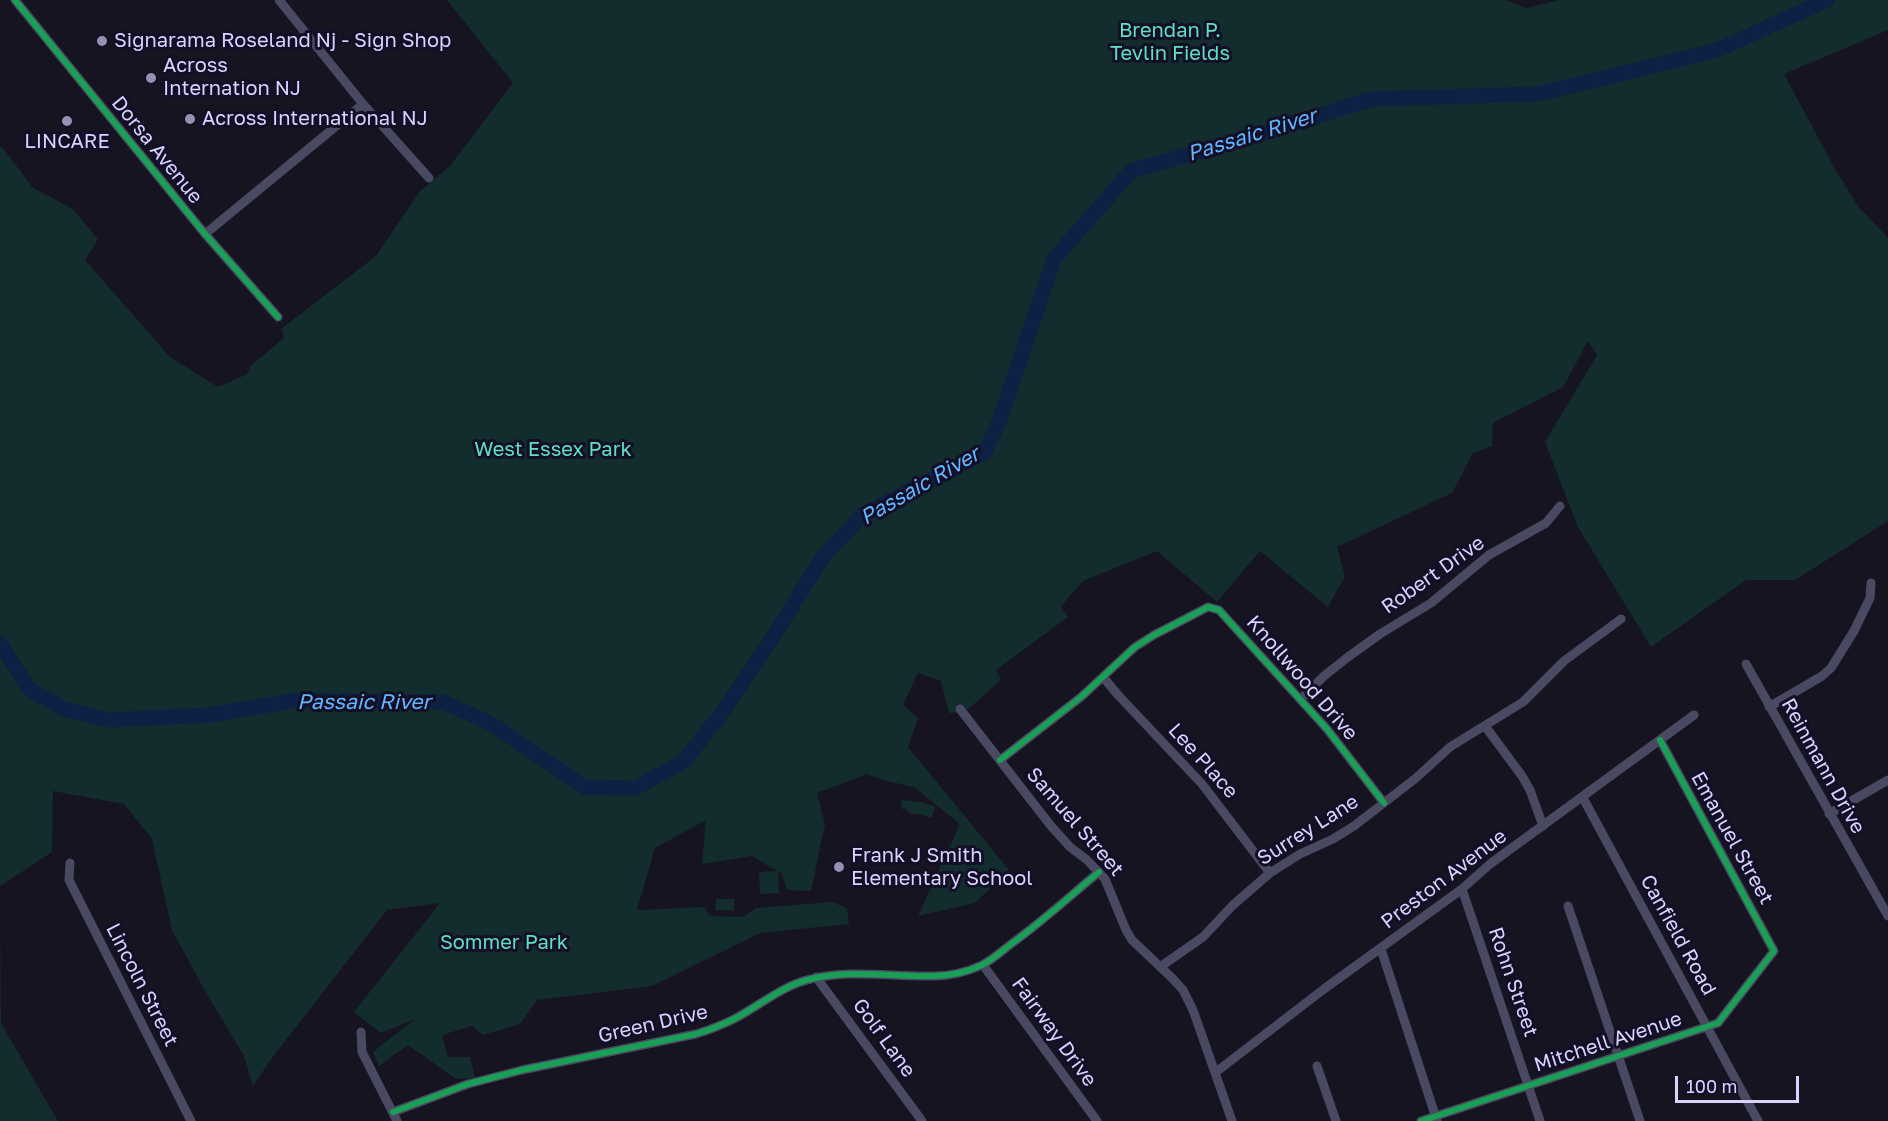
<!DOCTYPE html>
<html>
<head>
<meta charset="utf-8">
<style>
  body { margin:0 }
  #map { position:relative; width:1888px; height:1121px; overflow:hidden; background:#161421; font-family:"Golos Text",sans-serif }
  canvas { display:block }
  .scale { position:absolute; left:1675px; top:1076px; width:124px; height:27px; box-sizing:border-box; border:3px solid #d9d4ff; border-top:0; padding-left:8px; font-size:18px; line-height:21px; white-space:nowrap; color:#d9d4ff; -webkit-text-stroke:4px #130f26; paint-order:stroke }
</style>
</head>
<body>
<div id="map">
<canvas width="1888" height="1121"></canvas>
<div class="scale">100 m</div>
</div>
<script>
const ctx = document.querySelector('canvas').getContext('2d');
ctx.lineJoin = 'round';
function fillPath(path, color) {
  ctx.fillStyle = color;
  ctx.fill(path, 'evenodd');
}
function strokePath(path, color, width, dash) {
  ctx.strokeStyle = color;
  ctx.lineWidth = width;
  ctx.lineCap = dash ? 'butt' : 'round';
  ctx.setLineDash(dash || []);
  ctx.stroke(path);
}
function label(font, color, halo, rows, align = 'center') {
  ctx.font = font + ' "Golos Text",sans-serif';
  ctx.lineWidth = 6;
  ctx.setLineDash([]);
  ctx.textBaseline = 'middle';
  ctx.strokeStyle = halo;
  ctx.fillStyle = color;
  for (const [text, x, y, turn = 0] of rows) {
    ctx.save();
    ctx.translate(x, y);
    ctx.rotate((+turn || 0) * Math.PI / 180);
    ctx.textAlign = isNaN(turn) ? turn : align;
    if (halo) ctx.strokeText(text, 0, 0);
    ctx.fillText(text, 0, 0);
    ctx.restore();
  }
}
const green = new Path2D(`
  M447 0H1506L1526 8 1560 0H1888V30L1784 74 1836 171 1858 206 1888 238V521L1795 580H1746L1651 647 1578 527 1545 442 1597 355 1588 341 1563 387 1493 423 1492 446 1473 453 1452 493 1337 547 1345 576 1328 607 1260 551 1217 602 1157 551 1083 581 1061 606 1068 617 996 670 1001 680 965 712 949 713 941 681 918 673 903 705 918 718 908 747 1009 870 975 903 918 916 960 824 914 787 882 780 867 774 817 793 825 824 811 891 787 890 782 874 778 871 779 893 760 894 759 872 777 871 752 856 702 864 706 820 655 848 637 910 704 907 710 916 743 917 756 908 832 902 847 908 849 924 760 933 652 986 537 1000 520 1024 483 1035 472 1026 442 1035 448 1057H470L475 1078 456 1079 408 1045 379 1066 373 1052 415 1019 381 1033 354 1012 440 903 387 910 272 1058 253 1086 244 1056 205 991 172 930 152 839 124 804 53 791 52 852 0 886V147L3 148 33 188 73 209 98 239 85 260 170 357 218 387 245 375 250 371 248 368 284 338 281 329 376 256 420 191 449 167 513 83Z
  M901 800 920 802 935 806 932 818 918 814H911L906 809H902Z
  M716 899H734V911L715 910Z
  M0 914 1 1023 58 1121H0Z`);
const river = new Path2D(`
  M0 643 28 688 64 709 110 720 209 715 298 700 443 702 492 724 585 787 635 788 683 762 716 721 762 654 823 557 862 515 984 453 999 422 1054 259 1131 171 1268 132 1371 99 1537 94 1715 51 1827 0`);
const minor = new Path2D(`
  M15 0 205 234 278 317
  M279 0 363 104 429 178
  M205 234 363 104
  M1746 664 1888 916
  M1103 677 1118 695 1202 784 1270 873
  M1301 699 1324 676 1348 657 1380 634 1431 603 1489 555 1546 523 1560 506
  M1769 707 1822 676 1831 668 1854 631 1870 598 1871 583
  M960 709 1051 826 1070 847 1087 860 1105 879 1126 930 1132 940 1172 978 1183 990 1193 1010 1232 1121
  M1485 726 1522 776 1530 790 1543 826
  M1000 760 1081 697 1135 647 1154 635 1208 607 1219 610 1228 620 1327 729 1384 803
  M1583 798 1758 1121
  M1829 814 1888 780
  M70 863 69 880 191 1121
  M1462 889 1540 1121
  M1568 906 1640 1121
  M1381 949 1437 1121
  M983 965 1097 1121
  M1160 967 1203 937 1233 905 1270 873 1300 854 1333 839 1354 826 1416 778 1450 747 1523 702 1564 661 1621 619
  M816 977 922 1121
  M361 1032 362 1052 397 1121
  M1317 1066 1336 1121
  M1216 1072 1324 989 1462 889 1490 864 1694 715
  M393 1112 468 1084 522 1070 696 1034C709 1030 722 1025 734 1019 759 1006 783 985 811 979 851 969 892 977 933 976 949 976 967 972 982 965 992 960 1002 951 1011 944 1042 922 1070 896 1099 872
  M1421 1121 1718 1023 1774 951 1660 740`);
const cycleway = new Path2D(`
  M15 0 205 234 278 317
  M1000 760 1081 697 1135 647 1154 635 1208 607 1219 610 1228 620 1327 729 1384 803
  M393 1112 468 1084 522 1070 696 1034C709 1030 722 1025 734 1019 759 1006 783 985 811 979 851 969 892 977 933 976 949 976 967 972 982 965 992 960 1002 951 1011 944 1042 922 1070 896 1099 872
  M1421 1121 1718 1023 1774 951 1660 740`);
const markers = [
  [102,41,6,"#9591b1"],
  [151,78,6,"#9591b1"],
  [190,119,6,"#9591b1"],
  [67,121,6,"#9591b1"],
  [839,867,6,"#9591b1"]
];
const parkNames = [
  ["Brendan P.",1170,31],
  ["Tevlin Fields",1170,54],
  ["West Essex Park",553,450],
  ["Sommer Park",504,943]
];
const poiNames = [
  ["Signarama Roseland Nj - Sign Shop",114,41],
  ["Across",163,66],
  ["Internation NJ",163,89],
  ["Across International NJ",202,119],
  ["LINCARE",67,142,"center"],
  ["Frank J Smith",851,856],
  ["Elementary School",851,879]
];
const streetNames = [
  ["Dorsa Avenue",157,150,51],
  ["Robert Drive",1433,575,-35],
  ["Knollwood Drive",1302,678,49],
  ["Lee Place",1203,761,48],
  ["Reinmann Drive",1823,766,61],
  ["Samuel Street",1075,822,49],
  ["Surrey Lane",1308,830,-32],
  ["Emanuel Street",1732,838,61],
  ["Preston Avenue",1444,879,-37],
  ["Canfield Road",1678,935,61],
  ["Rohn Street",1513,982,71],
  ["Lincoln Street",142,985,63],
  ["Green Drive",653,1024,-13],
  ["Fairway Drive",1054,1032,54],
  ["Golf Lane",884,1038,54],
  ["Mitchell Avenue",1608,1042,-18]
];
const waterNames = [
  ["Passaic River",1252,135,-17],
  ["Passaic River",920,486,-30],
  ["Passaic River",364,702]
];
fillPath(green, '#132c2d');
strokePath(river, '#0d2144', 15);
strokePath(minor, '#4a4962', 9);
strokePath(cycleway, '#1a9f57', 6);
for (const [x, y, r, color] of markers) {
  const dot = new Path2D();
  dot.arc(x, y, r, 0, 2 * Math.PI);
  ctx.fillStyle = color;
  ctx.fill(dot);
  strokePath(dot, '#130f26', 2);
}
label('20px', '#5fe0c0', '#130f26', parkNames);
label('20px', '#d9d4ff', '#130f26', poiNames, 'left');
label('20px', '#d9d4ff', '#130f26', streetNames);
label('italic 21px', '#62b6ff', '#130f26', waterNames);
</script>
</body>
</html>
